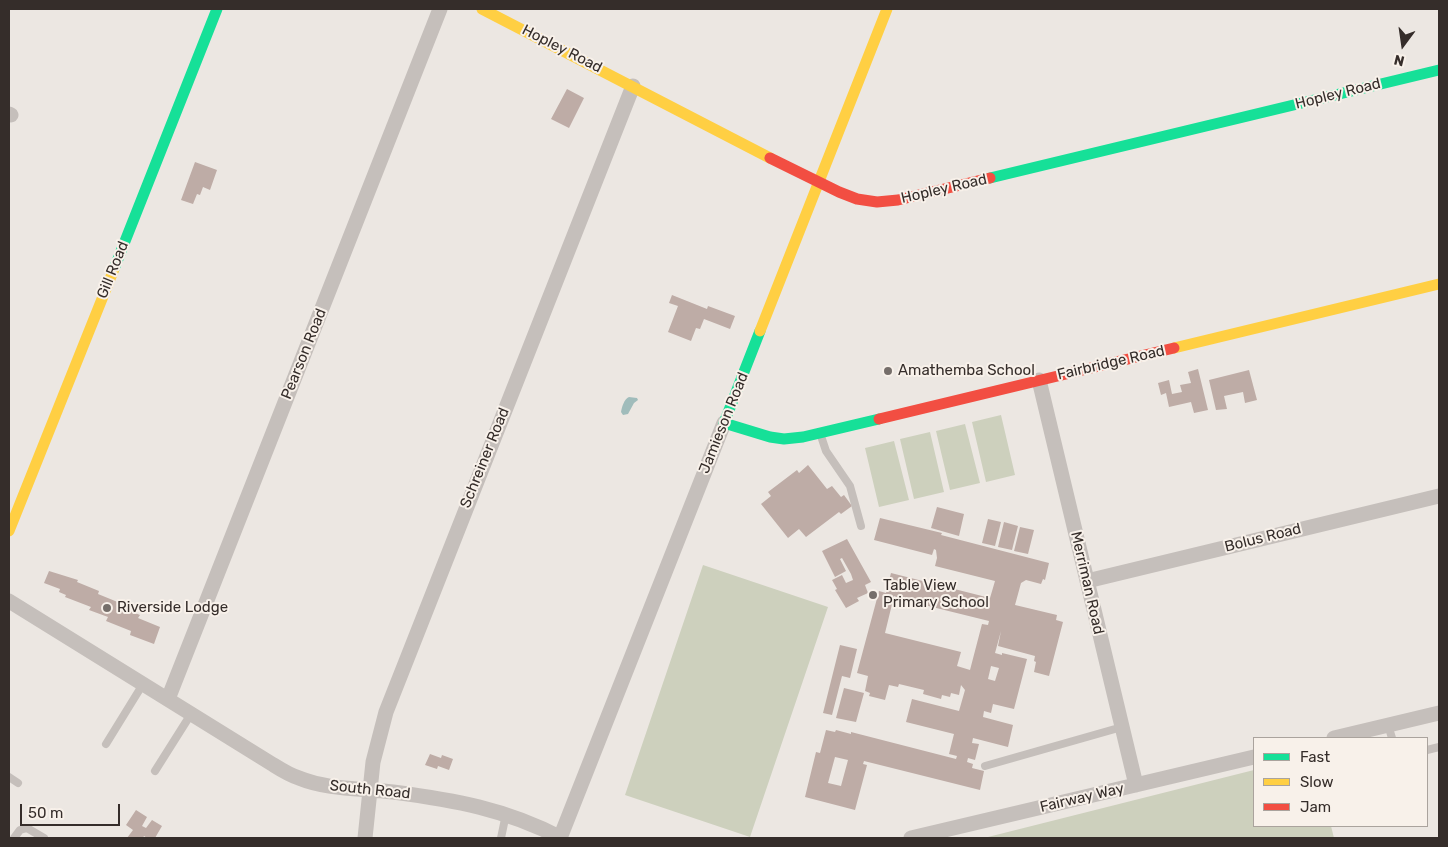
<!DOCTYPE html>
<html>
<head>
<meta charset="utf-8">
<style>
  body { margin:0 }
  #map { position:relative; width:1448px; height:847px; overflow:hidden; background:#ece7e2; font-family:Rubik,sans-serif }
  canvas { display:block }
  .frame { position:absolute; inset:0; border:10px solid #352d2a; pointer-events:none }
  .legend { position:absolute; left:1253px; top:737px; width:175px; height:90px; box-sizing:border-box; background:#f8f1ea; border:1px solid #aaa39d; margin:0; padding:6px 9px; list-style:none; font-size:15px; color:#352d2a }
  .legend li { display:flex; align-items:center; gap:10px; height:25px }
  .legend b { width:25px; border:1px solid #aaa39d }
  .north { position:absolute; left:1378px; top:20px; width:50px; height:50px; -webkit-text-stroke:4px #f8f1ea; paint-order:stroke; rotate:194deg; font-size:14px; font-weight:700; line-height:20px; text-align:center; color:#352d2a }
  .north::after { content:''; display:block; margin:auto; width:18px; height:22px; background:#352d2a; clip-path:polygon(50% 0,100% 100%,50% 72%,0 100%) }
  .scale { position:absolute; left:20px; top:804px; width:100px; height:22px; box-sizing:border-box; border:2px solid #352d2a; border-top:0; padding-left:6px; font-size:15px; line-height:18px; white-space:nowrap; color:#352d2a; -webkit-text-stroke:4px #f8f1ea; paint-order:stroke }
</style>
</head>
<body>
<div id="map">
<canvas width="1448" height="847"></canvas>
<div class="frame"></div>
<ul class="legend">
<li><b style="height:6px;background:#16e098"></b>Fast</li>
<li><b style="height:6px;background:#ffcf43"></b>Slow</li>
<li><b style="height:6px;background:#f24e42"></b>Jam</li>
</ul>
<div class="north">N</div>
<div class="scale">50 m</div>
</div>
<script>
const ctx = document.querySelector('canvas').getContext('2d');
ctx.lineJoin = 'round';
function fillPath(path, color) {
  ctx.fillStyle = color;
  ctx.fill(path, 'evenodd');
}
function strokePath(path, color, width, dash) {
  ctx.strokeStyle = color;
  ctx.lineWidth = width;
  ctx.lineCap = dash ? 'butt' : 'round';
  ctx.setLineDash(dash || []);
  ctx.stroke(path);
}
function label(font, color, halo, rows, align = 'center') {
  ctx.font = font + ' Rubik,sans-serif';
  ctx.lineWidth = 4;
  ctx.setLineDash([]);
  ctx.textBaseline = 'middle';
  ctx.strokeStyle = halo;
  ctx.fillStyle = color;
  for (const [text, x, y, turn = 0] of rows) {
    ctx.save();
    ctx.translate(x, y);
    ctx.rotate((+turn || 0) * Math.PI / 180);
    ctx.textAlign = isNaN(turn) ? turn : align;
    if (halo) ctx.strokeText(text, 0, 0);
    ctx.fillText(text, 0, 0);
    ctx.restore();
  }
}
const green = new Path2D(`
  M1001 415 1015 475 986 482 972 422Z
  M965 424 980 483 950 490 936 431Z
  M930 432 944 492 914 499 900 439Z
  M894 441 909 500 879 507 865 448Z
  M703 565 828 607 750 837 625 795Z
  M1254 770V826H1331L1334 838H984Z`);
const water = new Path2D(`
  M629 397 637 398 638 400 634 403 628 414 623 415 621 412C622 407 624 399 629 397Z`);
const building = new Path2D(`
  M567 89 584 98 569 128 551 119Z
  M195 162 217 170 210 190 203 187 200 195 197 194 193 204 181 200Z
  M672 295 707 309 708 306 735 316 730 329 704 319 700 329 696 328 691 341 668 332 678 306 669 303Z
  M1198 369 1208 410 1194 413 1191 402 1169 407 1166 393 1161 395 1158 383 1169 380 1172 394 1182 392 1180 385 1191 383 1188 372Z
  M1249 370 1257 400 1245 403 1243 392 1224 396 1227 409 1216 410 1209 380Z
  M808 465 827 489 832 486 841 497 844 495 852 506 841 514 839 512 806 537 799 529 788 538 761 504 771 496 768 492 797 470 799 473Z
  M937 507 964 514 959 536 931 528Z
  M880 518 942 533 941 535 1049 563 1045 580 1043 579 1041 584 1026 580 1021 583 1015 605 1057 615 1056 620 1063 622 1049 676 1034 672 1036 662 1034 661 1035 656 998 646 1001 631 995 653 1002 655V653L1027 659 1014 709 993 704 991 713 984 711 983 717 1013 725 1008 747 973 738 972 743 979 744 975 760 968 758 967 762 973 764 972 768 984 771 980 790 864 761 863 764 867 765 855 810 805 797 816 752 820 753 826 730 835 732 836 730 851 734V732L956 759 957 756 949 754 954 734 906 722 912 699 959 711 965 690 961 685 959 695 951 693 950 697 942 695 941 699 923 694 924 690 899 684 898 687 889 685 885 700 869 696 870 693 865 691 868 676 857 673 879 591 886 593 891 573 990 598 995 581 935 566 937 558 936 550 934 549 932 555 874 540ZM894 596 901 599 900 605 907 606 908 601 989 621 988 625 982 624 970 670 957 666 961 652 885 633ZM991 666 999 668 995 681 988 679ZM835 757 848 760 841 786 828 783Z
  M988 519 1001 522 995 546 982 543Z
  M1004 522 1018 526 1012 550 998 547Z
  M1020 527 1034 530 1028 554 1014 551Z
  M847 539 871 582 865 585 868 593 857 598 859 601 846 608 835 590 837 589 832 580 842 575 846 583 853 580 851 574 842 558 840 559 846 571 835 577 822 551Z
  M49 571 78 580 77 582 99 591 98 594 120 603 118 606 140 615 138 618 160 627 154 644 130 635 131 631 106 621 108 617 89 610 91 607 65 597 66 595 59 592 60 589 44 583Z
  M840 645 857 649 850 678 842 676 832 715 823 713Z
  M844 688 864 693 856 722 836 718Z
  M430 754 441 758 442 755 453 759 449 770 438 766 437 769 425 765Z
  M136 810 147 817 142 826 146 828 152 820 162 826 155 838H147L144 836 143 838H127L133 830 126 825Z`);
const lane = new Path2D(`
  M820 433 826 451 850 486 861 526
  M1388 725 1392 738
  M106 744 143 684
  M1427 750 1439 747
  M985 766 1122 727
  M155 771 191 714
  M9 777 18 783
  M14 838 20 830 27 828 44 838
  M501 838 506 814`);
const street = new Path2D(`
  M9 114 11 115
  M1039 380 1136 785
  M1087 581 1439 496
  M9 601 272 764C280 769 289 775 299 778 328 790 362 788 393 792 454 800 506 809 561 838
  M168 699 440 9
  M1334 738 1439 713
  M365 838 373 762 386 712 633 86
  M560 838 724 423
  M911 838 1254 757`);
const fast = new Path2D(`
  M990 178 1439 70
  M114 269 217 9
  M760 331 724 423 770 437 784 439 803 437 879 419`);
const slow = new Path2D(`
  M482 9 770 158
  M760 331 887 9
  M1174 348 1439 284
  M9 531 114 269`);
const jam = new Path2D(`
  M770 158 839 192 857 199 877 202 898 200 990 178
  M879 419 1174 348`);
const markers = [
  [888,371,5,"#756e6a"],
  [873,595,5,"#756e6a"],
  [107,608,5,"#756e6a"]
];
const streetNames = [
  ["Hopley Road",562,49,27],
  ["Hopley Road",1338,94,-14],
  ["Hopley Road",944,189,-13],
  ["Gill Road",113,270,-68],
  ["Pearson Road",304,354,-68],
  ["Fairbridge Road",1111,363,-13],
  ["Jamieson Road",724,423,-68],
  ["Schreiner Road",485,458,-68],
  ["Bolus Road",1263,538,-14],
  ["Merriman Road",1087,583,77],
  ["South Road",370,790,6],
  ["Fairway Way",1082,798,-13]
];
const poiNames = [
  ["Amathemba School",898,371],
  ["Table View",883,586],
  ["Primary School",883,603],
  ["Riverside Lodge",117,608]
];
fillPath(green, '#cdd0bd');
fillPath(water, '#a0bcbb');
fillPath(building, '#beaca6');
strokePath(lane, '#c5bfbb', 8);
strokePath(street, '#c5bfbb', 15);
strokePath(fast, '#16e098', 11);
strokePath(slow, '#ffcf43', 11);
strokePath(jam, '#f24e42', 11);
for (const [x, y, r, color] of markers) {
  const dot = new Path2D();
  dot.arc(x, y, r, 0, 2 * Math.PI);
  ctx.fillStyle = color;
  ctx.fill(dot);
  strokePath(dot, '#f8f1ea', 2);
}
label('15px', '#352d2a', '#f8f1ea', streetNames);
label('15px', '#352d2a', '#f8f1ea', poiNames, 'left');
</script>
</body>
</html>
